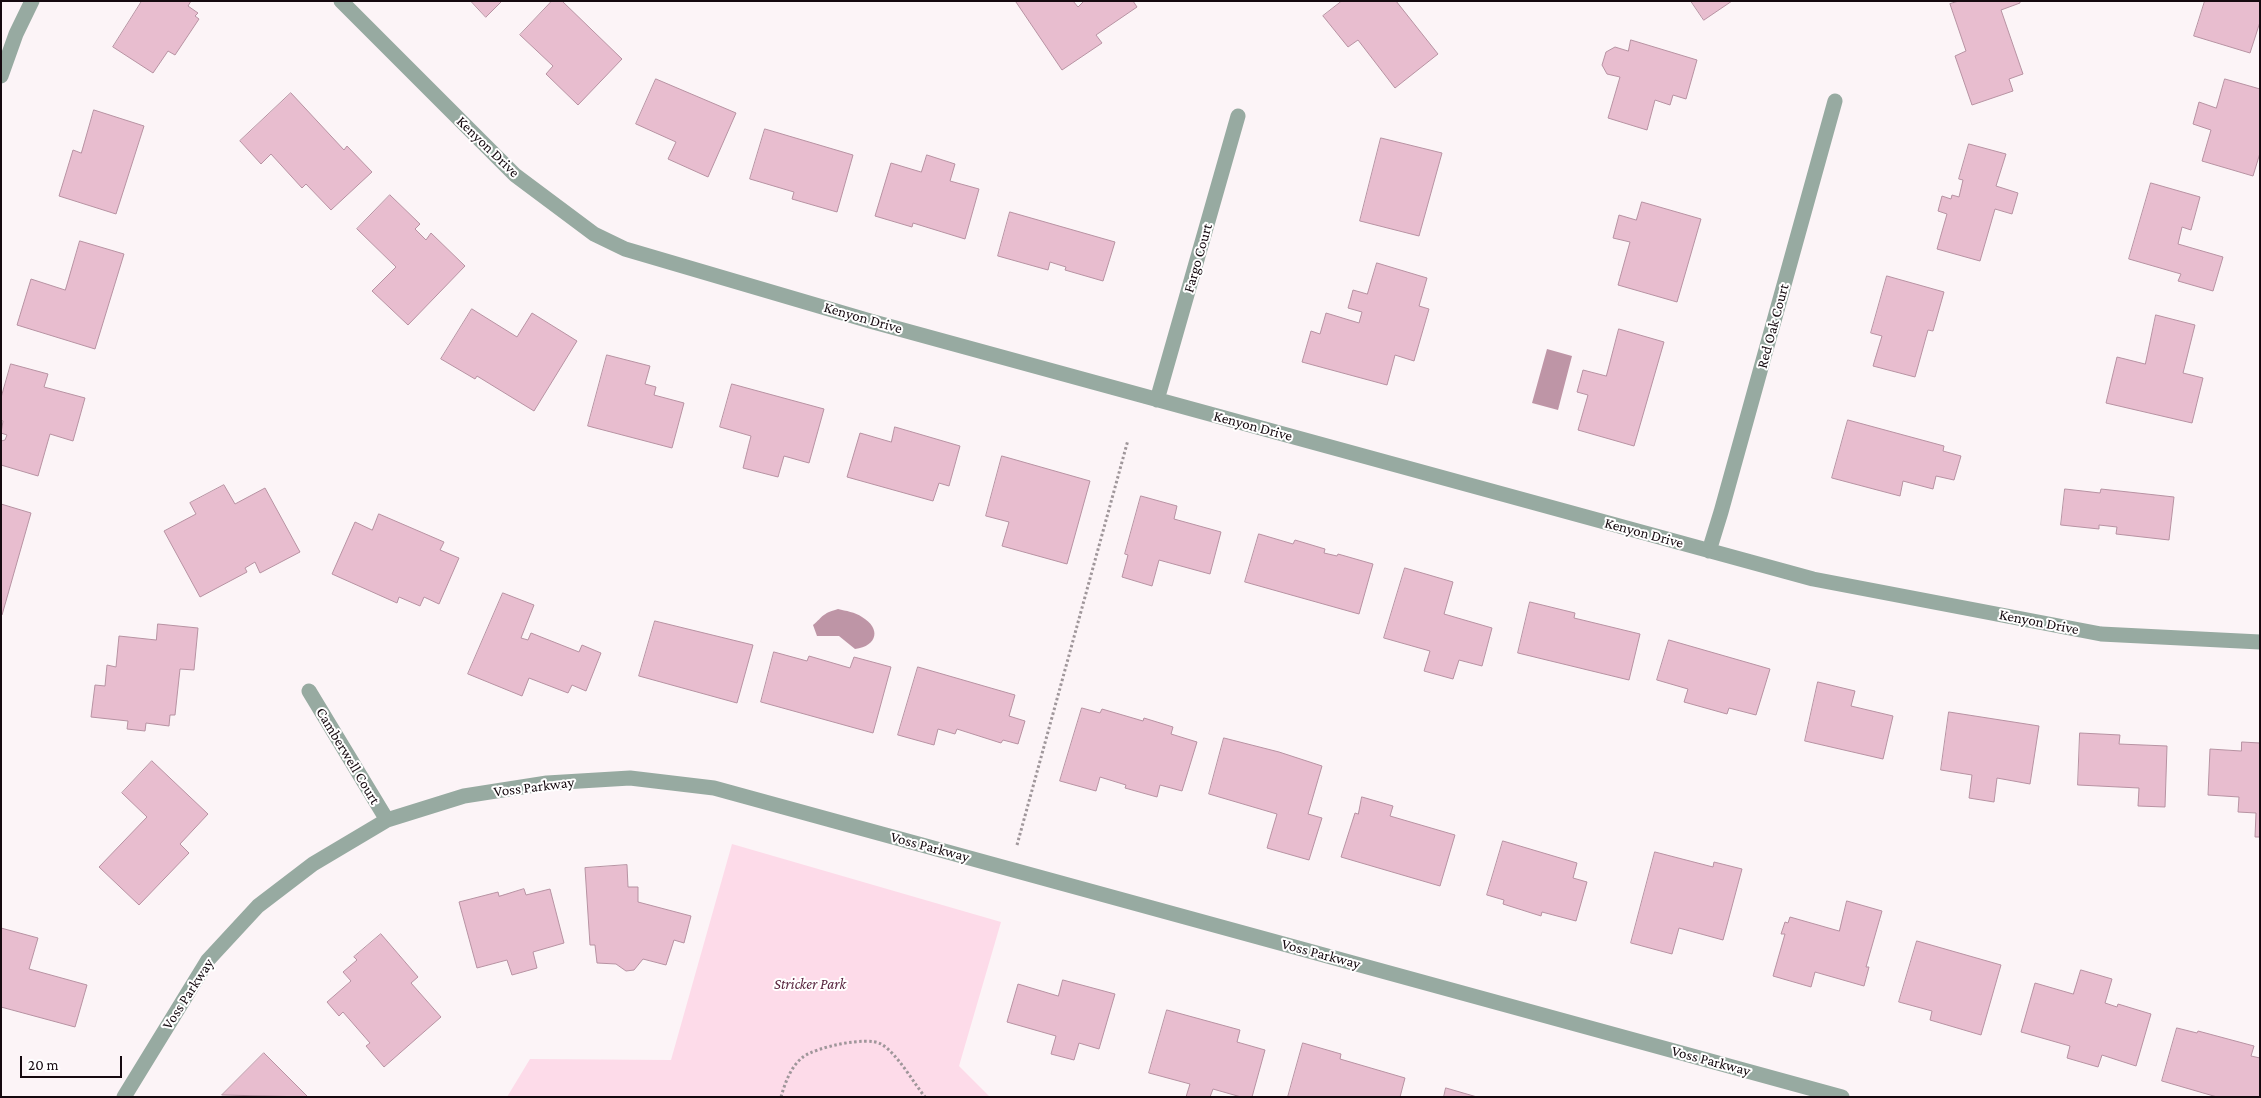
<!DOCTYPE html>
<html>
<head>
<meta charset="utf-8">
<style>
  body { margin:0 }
  #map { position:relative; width:2261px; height:1098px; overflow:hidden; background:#fcf4f7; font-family:"Crimson Pro",serif }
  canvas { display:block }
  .frame { position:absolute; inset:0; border:2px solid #15090f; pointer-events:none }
  .scale { position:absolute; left:20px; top:1056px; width:102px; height:22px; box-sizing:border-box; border:2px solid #15090f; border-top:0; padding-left:6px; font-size:15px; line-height:18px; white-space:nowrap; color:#15090f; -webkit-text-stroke:4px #fff; paint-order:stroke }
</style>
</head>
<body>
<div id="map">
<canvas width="2261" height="1098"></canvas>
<div class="frame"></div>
<div class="scale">20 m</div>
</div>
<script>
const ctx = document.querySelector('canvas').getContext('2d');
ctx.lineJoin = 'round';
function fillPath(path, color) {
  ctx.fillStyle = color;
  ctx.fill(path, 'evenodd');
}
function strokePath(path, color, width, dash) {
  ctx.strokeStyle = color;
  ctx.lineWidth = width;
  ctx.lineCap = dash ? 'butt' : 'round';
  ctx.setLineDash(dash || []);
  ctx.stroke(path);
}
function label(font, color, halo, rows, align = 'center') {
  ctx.font = font + ' "Crimson Pro",serif';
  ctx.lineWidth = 4;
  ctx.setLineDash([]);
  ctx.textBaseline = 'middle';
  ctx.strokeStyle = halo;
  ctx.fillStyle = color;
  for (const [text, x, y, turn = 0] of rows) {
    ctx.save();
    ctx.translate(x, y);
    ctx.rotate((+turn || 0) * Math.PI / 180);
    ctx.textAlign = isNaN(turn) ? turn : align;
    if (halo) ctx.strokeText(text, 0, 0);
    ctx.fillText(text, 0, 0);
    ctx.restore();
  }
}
const green = new Path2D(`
  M732 844 1001 922 959 1066 990 1097H507L530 1059 671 1060Z`);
const water = new Path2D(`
  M1547 349 1572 356 1558 410 1532 403Z
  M838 609C846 611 855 612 862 617 881 628 878 646 855 649L839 636H817L813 625C824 616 821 614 838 609Z`);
const building = new Path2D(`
  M142 1H191L188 6 198 13 195 16 199 19 175 55 168 51 153 73 113 47Z
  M471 1H502L486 17Z
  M552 1H562L622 59 578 105 546 74 553 66 520 35Z
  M1018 1H1073L1078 7 1084 1H1133L1137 7 1096 35 1102 43 1062 70 1016 2Z
  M1342 1H1396L1438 54 1395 88 1358 40 1348 47 1323 16Z
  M1691 1H1732L1704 20Z
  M1959 1H2020V3L2001 10 2023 74 2009 79 2013 91 1972 105 1955 56 1966 51 1950 4Z
  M2205 1H2260V22L2250 53 2194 36Z
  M1631 40 1697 60 1686 99 1673 95 1670 105 1655 100 1647 130 1608 118 1620 77 1607 74 1602 65 1606 52 1615 47 1628 51Z
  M656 79 736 113 708 177 668 159 676 142 636 124Z
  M2225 79 2260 89V153L2253 176 2202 161 2211 130 2193 124 2199 102 2216 108Z
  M291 93 344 150 347 146 372 172 331 210 306 184 302 188 271 154 261 164 240 141Z
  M94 110 144 126 116 214 59 196 73 150 81 153Z
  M765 129 853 155 837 212 792 199 794 192 750 179Z
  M1381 138 1442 153 1419 236 1360 221Z
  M1969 144 2006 154 1996 186 2018 193 2012 214 1995 209 1980 261 1937 249 1947 214 1938 211 1942 196 1951 199 1952 195 1959 197 1963 180 1959 179Z
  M927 155 955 164 950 181 979 189 965 239 913 223 912 227 875 216 891 163 921 172Z
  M2151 183 2200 197 2191 230 2182 227 2178 244 2223 257 2213 291 2178 281 2181 274 2129 259Z
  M390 195 420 224 415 229 426 240 431 233 465 266 408 325 372 291 396 267 357 229Z
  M1642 202 1701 219 1677 302 1618 285 1630 242 1613 238 1619 215 1636 220Z
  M1010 212 1115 242 1103 281 1065 270 1066 267 1050 262 1048 270 998 256Z
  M80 241 124 254 95 349 17 325 31 279 65 290Z
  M1377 263 1427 278 1419 306 1429 309 1414 361 1395 355 1387 385 1302 362 1311 331 1320 334 1326 313 1359 323 1362 312 1348 308 1353 290 1367 294Z
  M1887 276 1944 292 1933 331 1928 330 1915 377 1873 366 1882 336 1871 333Z
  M472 309 517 337 532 313 577 341 534 411 477 376 475 379 441 359Z
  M2156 315 2195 325 2183 373 2203 378 2192 423 2106 403 2117 357 2145 364Z
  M1619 329 1664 342 1634 446 1578 430 1588 395 1577 392 1583 370 1606 376Z
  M607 355 650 366 645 384 656 387 654 395 684 403 672 448 588 426Z
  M11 364 48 374 44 387 85 398 73 441 50 434 38 476 1 465V441L5 440 7 435 1 433 3 421 1 420V398Z
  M732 384 824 409 809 463 784 456 778 477 743 468 751 436 720 427Z
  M1848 420 1944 446 1943 451 1961 456 1954 480 1936 476 1933 489 1903 481 1900 496 1832 478Z
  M895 427 960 446 949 486 939 483 933 501 847 477 860 433 891 442Z
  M1002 456 1090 481 1067 564 1002 546 1009 522 986 516Z
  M224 485 235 504 265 488 300 552 260 573 255 562 245 568 247 572 200 597 164 531 196 514 190 503Z
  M2065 489 2100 493 2101 489 2174 497 2169 540 2116 534 2117 527 2099 525V529L2061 525Z
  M1141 496 1177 506 1174 519 1221 532 1210 574 1159 560 1152 586 1122 577 1128 555 1125 554Z
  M1 504 31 513 2 615H1Z
  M379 514 444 542 440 550 459 558 439 604 424 597 420 606 399 597 397 603 332 574 355 522 372 530Z
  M1259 534 1293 544 1295 540 1325 549 1324 553 1337 556 1338 554 1373 564 1359 614 1245 582Z
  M1405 568 1453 582 1444 614 1492 628 1482 666 1459 660 1453 679 1424 671 1430 651 1384 638Z
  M503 593 534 605 521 638 528 640 531 633 579 652 582 645 601 653 586 691 572 685 568 693 529 678 522 696 468 674Z
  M1530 602 1575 613 1574 618 1640 634 1629 680 1518 653Z
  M655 621 753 645 737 703 639 676Z
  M158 624 198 628 194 670 180 669 175 715H170L169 726 146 723 145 731 127 729 128 721 91 717 95 685 105 686 107 665 116 667 119 636 156 640Z
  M1669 640 1770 669 1756 715 1729 708 1727 714 1684 702 1688 689 1657 680Z
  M774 652 807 661 809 656 850 668 854 657 891 667 873 733 761 702Z
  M918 667 1015 695 1009 716 1025 721 1018 744 1003 740 1001 743 957 729 955 734 938 729 934 745 898 735Z
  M1818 682 1855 691 1851 706 1893 716 1883 759 1805 741Z
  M1082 708 1100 713 1102 709 1143 721 1144 718 1173 727 1171 734 1197 742 1182 791 1160 785 1157 797 1125 788 1126 785 1100 777 1096 791 1060 781Z
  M1949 712 2039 726 2030 784 1997 778 1994 802 1969 798 1972 775 1941 770Z
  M2080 733 2120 735 2119 744 2167 746 2165 807 2138 806 2139 788 2078 785Z
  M1224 738 1279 752 1322 766 1308 814 1322 818 1309 860 1267 848 1277 814 1209 794Z
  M2242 742 2260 743V837H2255L2256 813 2238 812 2239 797 2208 795 2210 749 2241 751Z
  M152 761 208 814 180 844 189 853 139 905 99 867 147 817 122 793Z
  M1362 797 1393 806 1390 816 1455 835 1440 886 1341 857 1355 813 1358 814Z
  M1503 841 1577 863 1573 878 1587 882 1576 921 1542 912 1541 916 1503 904 1504 900 1487 895Z
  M1655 852 1713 867 1714 862 1742 869 1723 940 1679 928 1672 954 1631 943Z
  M627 865 628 887H638V902L691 916 684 943 674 940 666 965 643 959 634 970 626 971 616 964 597 963 595 945H590L585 868Z
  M524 889 526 895 550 889 564 943 533 952 537 968 512 975 507 960 477 968 459 902 498 892 499 896Z
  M1847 901 1882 911 1866 967H1869L1864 986 1815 972 1811 987 1773 976 1785 934H1781L1785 922 1788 923 1790 917 1839 931Z
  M1 928 38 938 29 969 87 985 75 1027 1 1007Z
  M381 934 418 977 411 983 441 1017 384 1067 366 1046 370 1043 343 1012 339 1016 327 1002 351 981 343 972 357 960 354 957Z
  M1917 941 2001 965 1981 1035 1930 1020 1932 1011 1899 1002Z
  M2081 970 2112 979 2105 1003 2117 1007 2118 1004 2151 1014 2136 1066 2102 1055 2098 1067 2067 1058 2070 1046 2021 1032 2035 983 2073 994Z
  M1063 980 1115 994 1099 1049 1079 1043 1074 1060 1051 1054 1056 1036 1007 1022 1018 984 1058 996Z
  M1167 1010 1240 1030 1237 1042 1265 1050 1252 1097H1241L1213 1089 1210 1097H1186L1190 1084 1149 1073Z
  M2177 1028 2197 1033 2198 1031 2254 1046 2251 1056 2260 1058V1097H2217L2162 1081Z
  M1303 1043 1341 1054 1340 1059 1405 1078 1400 1097H1288Z
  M264 1053 308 1097 222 1095Z
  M1446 1088 1477 1097H1444Z`);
const path = new Path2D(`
  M1017 845 1128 440
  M781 1097C785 1083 791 1066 803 1057 816 1047 867 1036 881 1044 897 1053 913 1082 925 1097`);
const minor = new Path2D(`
  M341 1 515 175 594 234 625 249 870 321 1813 579 2101 634 2260 642
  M1 76 16 34 32 1
  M1157 400 1238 116
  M1709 551 1721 512 1835 101
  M309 691 387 820
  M124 1097 208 960 258 906 313 864 387 820 464 796 547 783 630 778 714 788 1842 1097`);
const streetNames = [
  ["Kenyon Drive",488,147,44],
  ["Fargo Court",1198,258,-74],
  ["Kenyon Drive",863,318,16],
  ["Red Oak Court",1773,326,-75],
  ["Kenyon Drive",1253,426,15],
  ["Kenyon Drive",1644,533,15],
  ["Kenyon Drive",2039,622,11],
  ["Camberwell Court",348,756,59],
  ["Voss Parkway",534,787,-7],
  ["Voss Parkway",930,847,15],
  ["Voss Parkway",1321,954,15],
  ["Voss Parkway",188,994,-57],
  ["Voss Parkway",1711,1061,15]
];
const parkNames = [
  ["Stricker Park",810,984]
];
fillPath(green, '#fddbe9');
fillPath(water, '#be95a6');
fillPath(building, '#e8bdcf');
strokePath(building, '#b792a2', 1);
strokePath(path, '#9f969a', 3, [2.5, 2.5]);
strokePath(minor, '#97aaa1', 15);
label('15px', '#15090f', '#fff', streetNames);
label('italic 15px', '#57233d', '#fff', parkNames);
</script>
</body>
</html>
